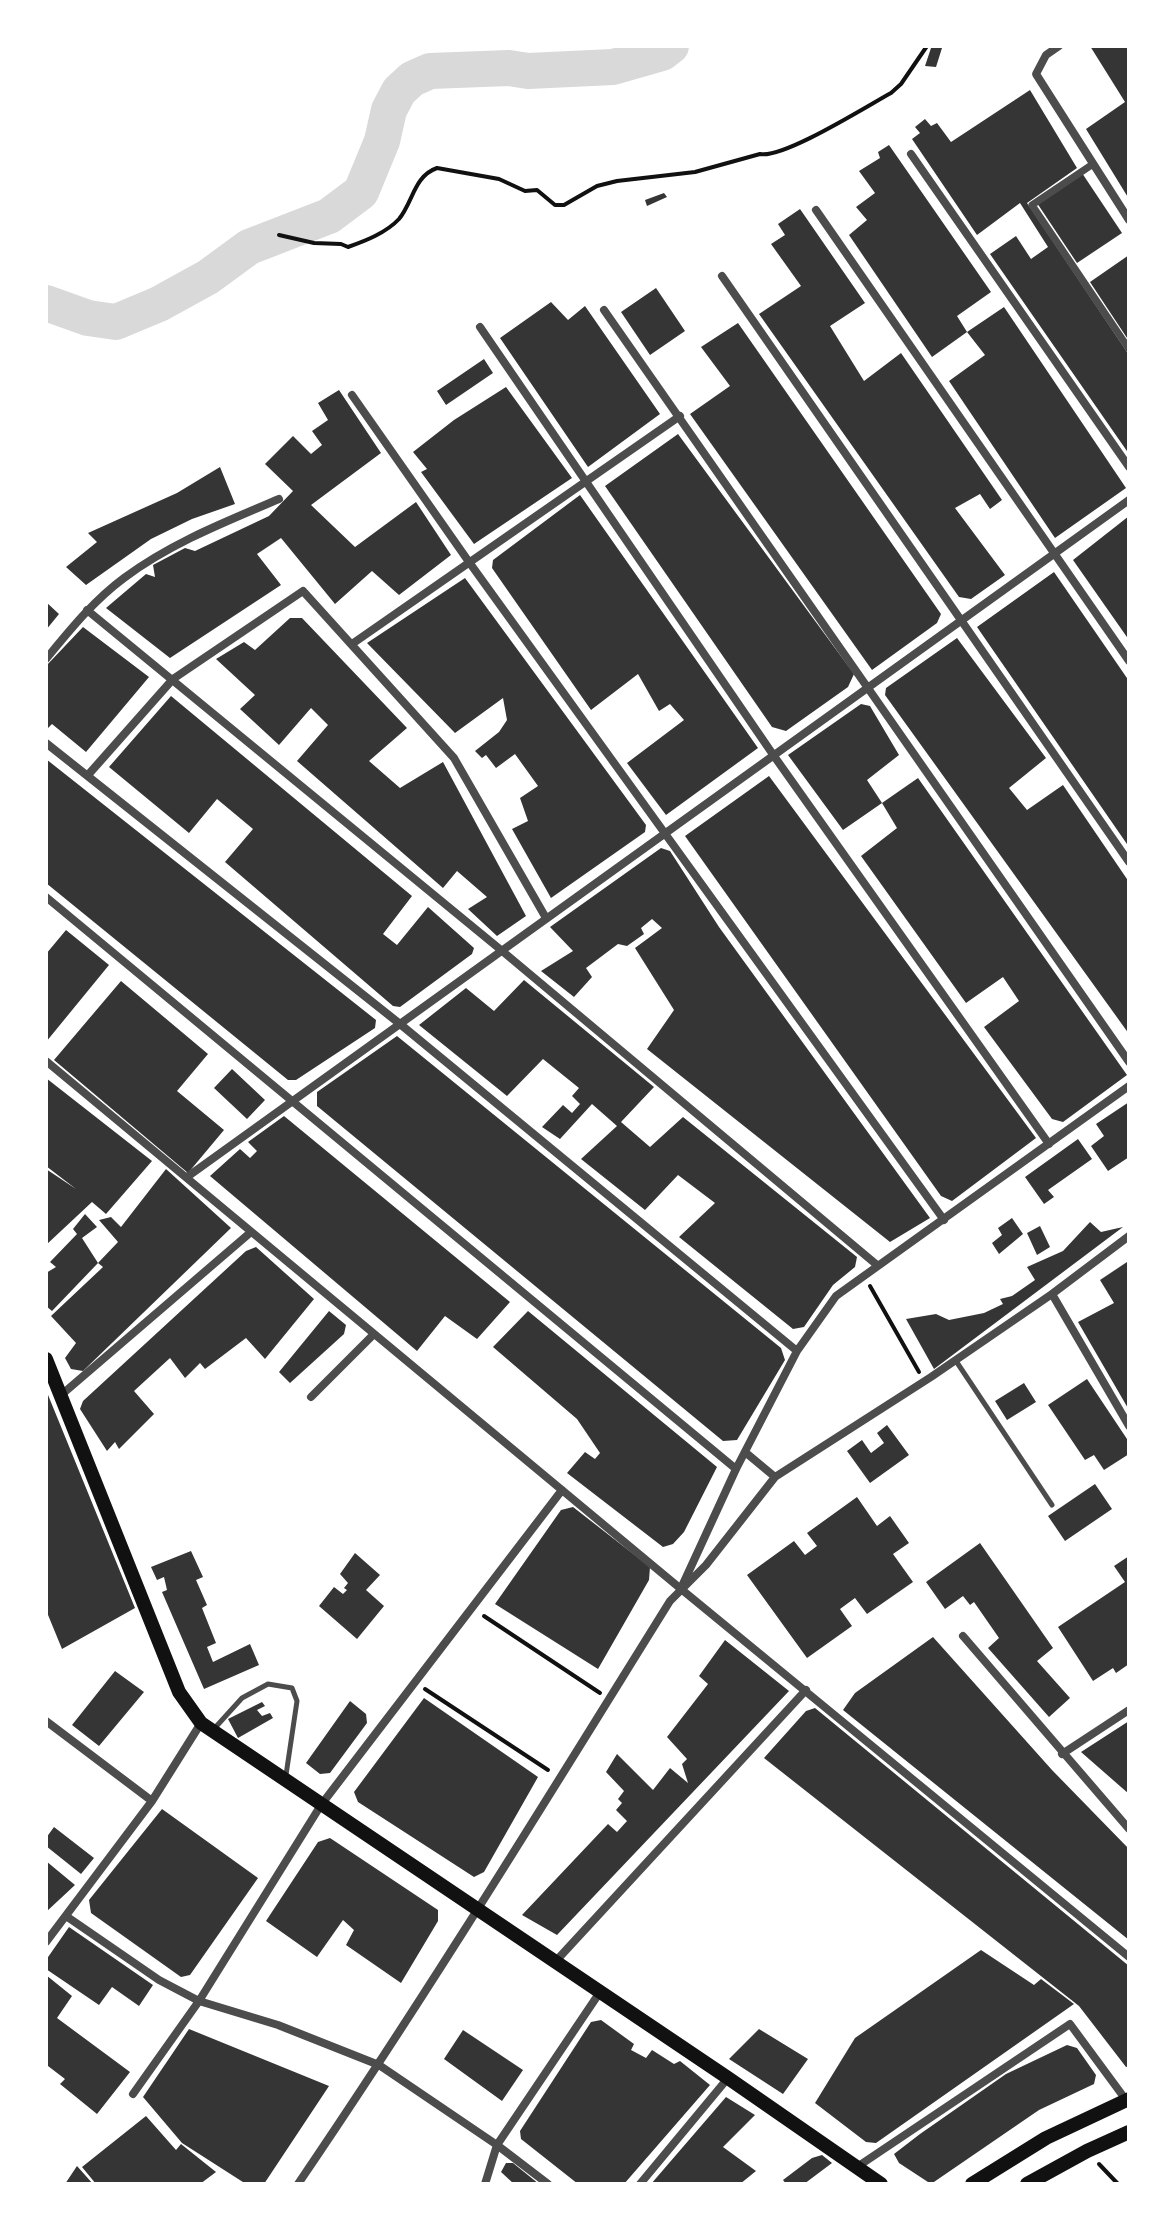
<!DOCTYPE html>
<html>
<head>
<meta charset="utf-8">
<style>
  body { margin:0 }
  #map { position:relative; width:1175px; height:2230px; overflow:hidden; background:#fff; font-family:Inter,sans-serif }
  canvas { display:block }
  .frame { position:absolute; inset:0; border:48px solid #fff; pointer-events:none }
</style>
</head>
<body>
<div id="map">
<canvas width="1175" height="2230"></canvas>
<div class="frame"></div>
</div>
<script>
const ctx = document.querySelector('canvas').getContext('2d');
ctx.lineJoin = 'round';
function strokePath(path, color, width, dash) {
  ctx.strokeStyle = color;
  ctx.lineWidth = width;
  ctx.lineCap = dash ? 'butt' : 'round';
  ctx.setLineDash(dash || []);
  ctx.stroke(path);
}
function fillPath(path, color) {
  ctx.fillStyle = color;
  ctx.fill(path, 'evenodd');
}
const river = new Path2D(`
  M46 303 88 318 116 322 159 304 208 277 249 247 329 216 361 192 382 141 389 110 399 91 412 79 430 71 509 68 528 71 613 67 662 53 671 46`);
const building = new Path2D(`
  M1090 46H1129V199L1086 129 1125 102Z
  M931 48H942L936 67 925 66Z
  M1030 90 1077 168 1027 203 1129 355V454L990 254 1016 236 1031 259 1048 247 1020 203 977 235 912 139 920 133 915 127 925 119 931 126 937 123 951 142Z
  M889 145 991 292 957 316 967 332 932 357 849 235 867 220 856 207 875 193 859 171 880 158 878 152Z
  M1082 173 1122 233 1077 263 1037 203Z
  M664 193 667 197 647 206 645 200Z
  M800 209 865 303 830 326 864 381 901 353 1002 500 990 509 980 494 955 508 1005 575 971 599 959 597 759 314 801 286 771 244 785 235 778 224Z
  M1129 255V341L1090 282Z
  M656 288 685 331 650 355 621 312Z
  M551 302 568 320 585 306 660 414 588 467 500 338Z
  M1004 307 1126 488 1055 538 949 381 985 355 967 332Z
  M738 323 941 614 937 623 872 670 690 414 730 386 701 347Z
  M484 359 493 373 446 405 437 391Z
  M506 387 572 478 474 544 421 472 427 469 413 452 454 420Z
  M339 390 381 453 311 505 355 547 416 502 451 555 399 595 372 571 335 604 281 538 257 554 281 585 170 658 106 608 146 574 155 577 153 565 185 548 195 551 269 516 293 491 265 464 293 436 311 454 322 445 312 431 328 420 318 403Z
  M678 434 854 674 848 687 786 731 772 727 605 486Z
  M220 467 235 504 192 519 151 539 86 585 66 567 97 542 88 533 177 493Z
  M580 495 758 748 666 815 627 763 684 720 670 704 659 711 638 674 591 710 492 568 493 560Z
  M1129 516V640L1073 560Z
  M1054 572 1129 681V847L977 627Z
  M465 578 646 825 645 832 551 898 512 829 528 821 520 798 538 786 515 754 496 768 486 755 482 758 475 751 499 732 507 720 503 698 455 733 367 643Z
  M46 602 59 614 46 630Z
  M290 618H302L407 728 369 761 400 788 443 762 526 916 497 936 468 909 487 897 457 871 443 888 297 761 328 725 311 708 279 745 240 709 255 695 216 659 244 642 255 650Z
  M83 627 149 677 86 752 52 724 46 730V666Z
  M957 638 1046 758 1009 788 1027 810 1063 785 1129 882V1034L885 695 886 688Z
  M171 696 412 896 383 934 397 945 428 907 474 948 472 954 400 1007 393 1006 225 862 253 829 217 799 189 833 109 767Z
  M861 704 870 706 899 755 867 780 882 803 843 830 788 755Z
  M46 759 376 1020 375 1028 296 1080H288L46 883Z
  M769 776 1036 1138 952 1201 941 1196 685 836Z
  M918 778 1127 1075 1063 1122 1052 1119 984 1027 1019 1001 1003 977 966 1003 861 856 897 828 882 803Z
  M661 848 670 851 719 927 930 1218 890 1242 647 1049 674 1010 635 948 662 928 652 919 641 928 644 934 627 946 618 944 586 968 592 977 574 997 541 971 573 951 550 927Z
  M66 930 109 965 46 1042V954Z
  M524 980 654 1087 621 1122 650 1147 683 1117 857 1257 855 1267 833 1285 804 1327 793 1329 679 1237 715 1203 678 1175 645 1210 581 1159 617 1126 592 1104 560 1139 542 1127 563 1105 572 1113 580 1104 572 1096 579 1088 543 1059 507 1096 419 1025 466 988 494 1011Z
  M121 981 208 1054 177 1091 224 1130 188 1173 54 1060Z
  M397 1036 781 1348 785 1360 737 1440 723 1441 317 1106V1092Z
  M232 1069 265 1100 247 1119 214 1088Z
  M46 1078 152 1161 106 1214 92 1202 46 1245V1169L76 1189 46 1166Z
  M1129 1102V1157L1108 1171 1091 1146 1104 1136 1096 1124Z
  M284 1116 510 1302 477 1339 445 1316 417 1351 210 1176 240 1149 250 1158 257 1151 248 1142Z
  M1078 1139 1092 1159 1048 1190 1054 1197 1044 1204 1025 1177Z
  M166 1169 231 1228 83 1371 71 1369 65 1358 76 1343 51 1316 103 1267 98 1263 118 1242 99 1220 111 1217 121 1227Z
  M85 1214 97 1227 82 1238 98 1263 52 1311 46 1306V1273L56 1267 50 1262 77 1234 73 1229Z
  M1012 1218 1023 1234 999 1254 992 1243 1002 1235 998 1228Z
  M1090 1222 1101 1232 1123 1227 934 1369 906 1319 936 1314 949 1320 984 1313 1003 1304 1000 1299 1012 1296 1035 1280 1027 1267 1063 1251Z
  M1040 1226 1050 1247 1037 1255 1027 1233Z
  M256 1247 314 1299 265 1359 246 1338 205 1369 200 1363 185 1378 170 1358 134 1391 154 1414 119 1449 115 1442 107 1451 80 1409 83 1401 246 1251Z
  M1127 1262 1129 1264V1410L1078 1322 1114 1303 1100 1280Z
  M329 1311 346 1325 344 1334 290 1383 279 1372Z
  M528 1311 717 1467 684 1532 673 1544 663 1547 567 1473 585 1452 595 1459 600 1453 577 1419 493 1347Z
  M1087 1379 1129 1442V1454L1104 1470 1094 1455 1085 1460 1048 1405Z
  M1024 1383 1036 1402 1007 1420 995 1401Z
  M46 1390 135 1608 62 1649 46 1610Z
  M887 1425 909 1455 870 1483 847 1451 862 1440 871 1453 884 1443 877 1433Z
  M1095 1484 1112 1509 1065 1541 1048 1516Z
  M857 1497 877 1526 890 1516 909 1543 893 1554 913 1582 867 1614 855 1598 840 1609 852 1626 807 1658 747 1575 794 1541 805 1555 817 1546 807 1533Z
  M573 1507 650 1567 649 1580 598 1669 495 1604 561 1510Z
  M980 1543 1053 1648 1037 1661 1070 1698 1049 1717 988 1648 999 1638 974 1602 970 1605 963 1596 945 1609 926 1582Z
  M191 1551 203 1577 196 1580 207 1605 202 1608 216 1643 207 1647 213 1662 250 1644 259 1665 204 1689 162 1592 167 1590 164 1577 157 1580 151 1567Z
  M355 1553 380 1575 366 1590 384 1606 357 1639 319 1606 334 1587 343 1594 347 1590 344 1588 348 1583 340 1574Z
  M1129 1556V1664L1116 1673 1113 1668 1093 1681 1058 1627 1125 1582 1114 1566Z
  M933 1637 1052 1770 1129 1849V1940L843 1710 855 1693Z
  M725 1640 789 1691 557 1935 522 1915 608 1824 617 1832 627 1821 616 1810 622 1803 618 1799 624 1791 606 1772 617 1754 653 1790 670 1768 688 1783 682 1764 687 1759 667 1737 708 1684 699 1676Z
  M115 1671 144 1692 99 1746 72 1725Z
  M424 1698 538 1777 484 1872 474 1877 358 1802 354 1792Z
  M350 1701 366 1714 367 1723 330 1773 320 1774 306 1763Z
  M262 1702 265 1706 257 1710 262 1716 270 1713 273 1718 238 1738 228 1719Z
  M815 1708 1129 1966V2066L1126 2067 1079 2006 764 1758 806 1711Z
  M1129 1721V1794L1081 1752Z
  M162 1809 258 1878 190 1975 181 1977 91 1913 89 1900Z
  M54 1827 94 1858 81 1874 46 1846V1838Z
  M330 1838 438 1910V1921L401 1983 346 1945 354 1930 343 1920 317 1957 266 1921 318 1842Z
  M46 1861 75 1885 46 1912Z
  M69 1927 153 1985 139 2006 112 1987 99 2005 46 1969V1960Z
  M981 1950 1034 1985 1041 1979 1074 2004 876 2143 866 2142 815 2103 855 2038Z
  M46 1975 72 1996 57 2018 130 2072 97 2114 60 2084 65 2079 48 2066 46 2068Z
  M601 2020 634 2044 631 2050 646 2058 652 2050 674 2064 680 2061 710 2085 624 2184H578L521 2139 520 2131 591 2022Z
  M189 2029 329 2086 264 2184H246L182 2143 143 2097Z
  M759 2029 808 2059 783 2094 729 2059Z
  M463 2030 523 2070 502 2101 444 2059Z
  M1067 2045 1077 2048 1096 2075 1094 2084 1039 2110 931 2184 899 2163 894 2154 920 2134 1006 2074Z
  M726 2097 755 2115 723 2147 756 2171 740 2184H651Z
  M146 2116 176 2150 181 2144 216 2172 200 2184H96L82 2167Z
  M822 2155 832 2163 804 2184H786L783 2180 812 2158Z
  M506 2163H513L539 2184H514L501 2172Z
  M77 2166 93 2184H65Z`);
const path = new Path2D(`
  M279 235 314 243 341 244 348 247C365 241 386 233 399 219 413 202 414 176 437 168L499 179 525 191 537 190 555 205H564L597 186 617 181 695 172 760 154C783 159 867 106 891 93L901 84 927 46
  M870 1286 919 1372
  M484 1616 600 1693
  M425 1689 548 1770
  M1099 2164 1118 2184`);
const service = new Path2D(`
  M956 1361 1052 1505
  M213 1730 242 1698 268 1684 292 1688 297 1701 286 1775`);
const pedestrian = new Path2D(`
  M1093 164 1032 205 1129 349`);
const minor = new Path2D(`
  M1059 46 1046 55 1036 74 1129 220
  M911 154 1129 467
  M816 210 1129 661
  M722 276 1129 862
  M604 310 1129 1062
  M480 327 774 756 1049 1144
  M352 395 469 562 944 1220
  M87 610 501 950 877 1265
  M352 644 680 416
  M46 659C70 630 93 601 124 578 171 543 225 522 279 499
  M46 743 400 1024 797 1351
  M88 775 173 679 303 591 454 758 546 918
  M46 897 736 1469
  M46 1061 681 1589 1129 1957
  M187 1177 1129 500
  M1052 1294 1129 1426
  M60 1396 251 1232
  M311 1397 374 1334
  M745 1452 775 1477
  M683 1584 736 1469 797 1351 836 1296 1129 1086
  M963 1636 1129 1829
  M46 1721 152 1801
  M1062 1754 1129 1710
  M66 1916 159 1980 199 2001 278 2025 379 2065 497 2145 548 2184
  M46 1942 152 1801 201 1723
  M555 1962 806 1690
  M133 2094 199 2001 321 1805 562 1490
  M857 2167 1070 2024 1126 2100
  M298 2184C428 1993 548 1797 670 1601L706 1565 775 1477 931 1377 1052 1294 1129 1236
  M485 2184 497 2145 600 1992
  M640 2184 728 2078`);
const secondary = new Path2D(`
  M46 1359 179 1692 201 1723 728 2078 881 2184
  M972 2184 1046 2138 1129 2099
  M1027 2184 1087 2151 1129 2132`);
strokePath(river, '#d9d9d9', 36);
fillPath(building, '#353535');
strokePath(path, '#111', 4);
strokePath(service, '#4c4c4c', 5);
strokePath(pedestrian, '#4c4c4c', 7);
strokePath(minor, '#4c4c4c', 8);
strokePath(secondary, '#111', 14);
</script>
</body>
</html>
